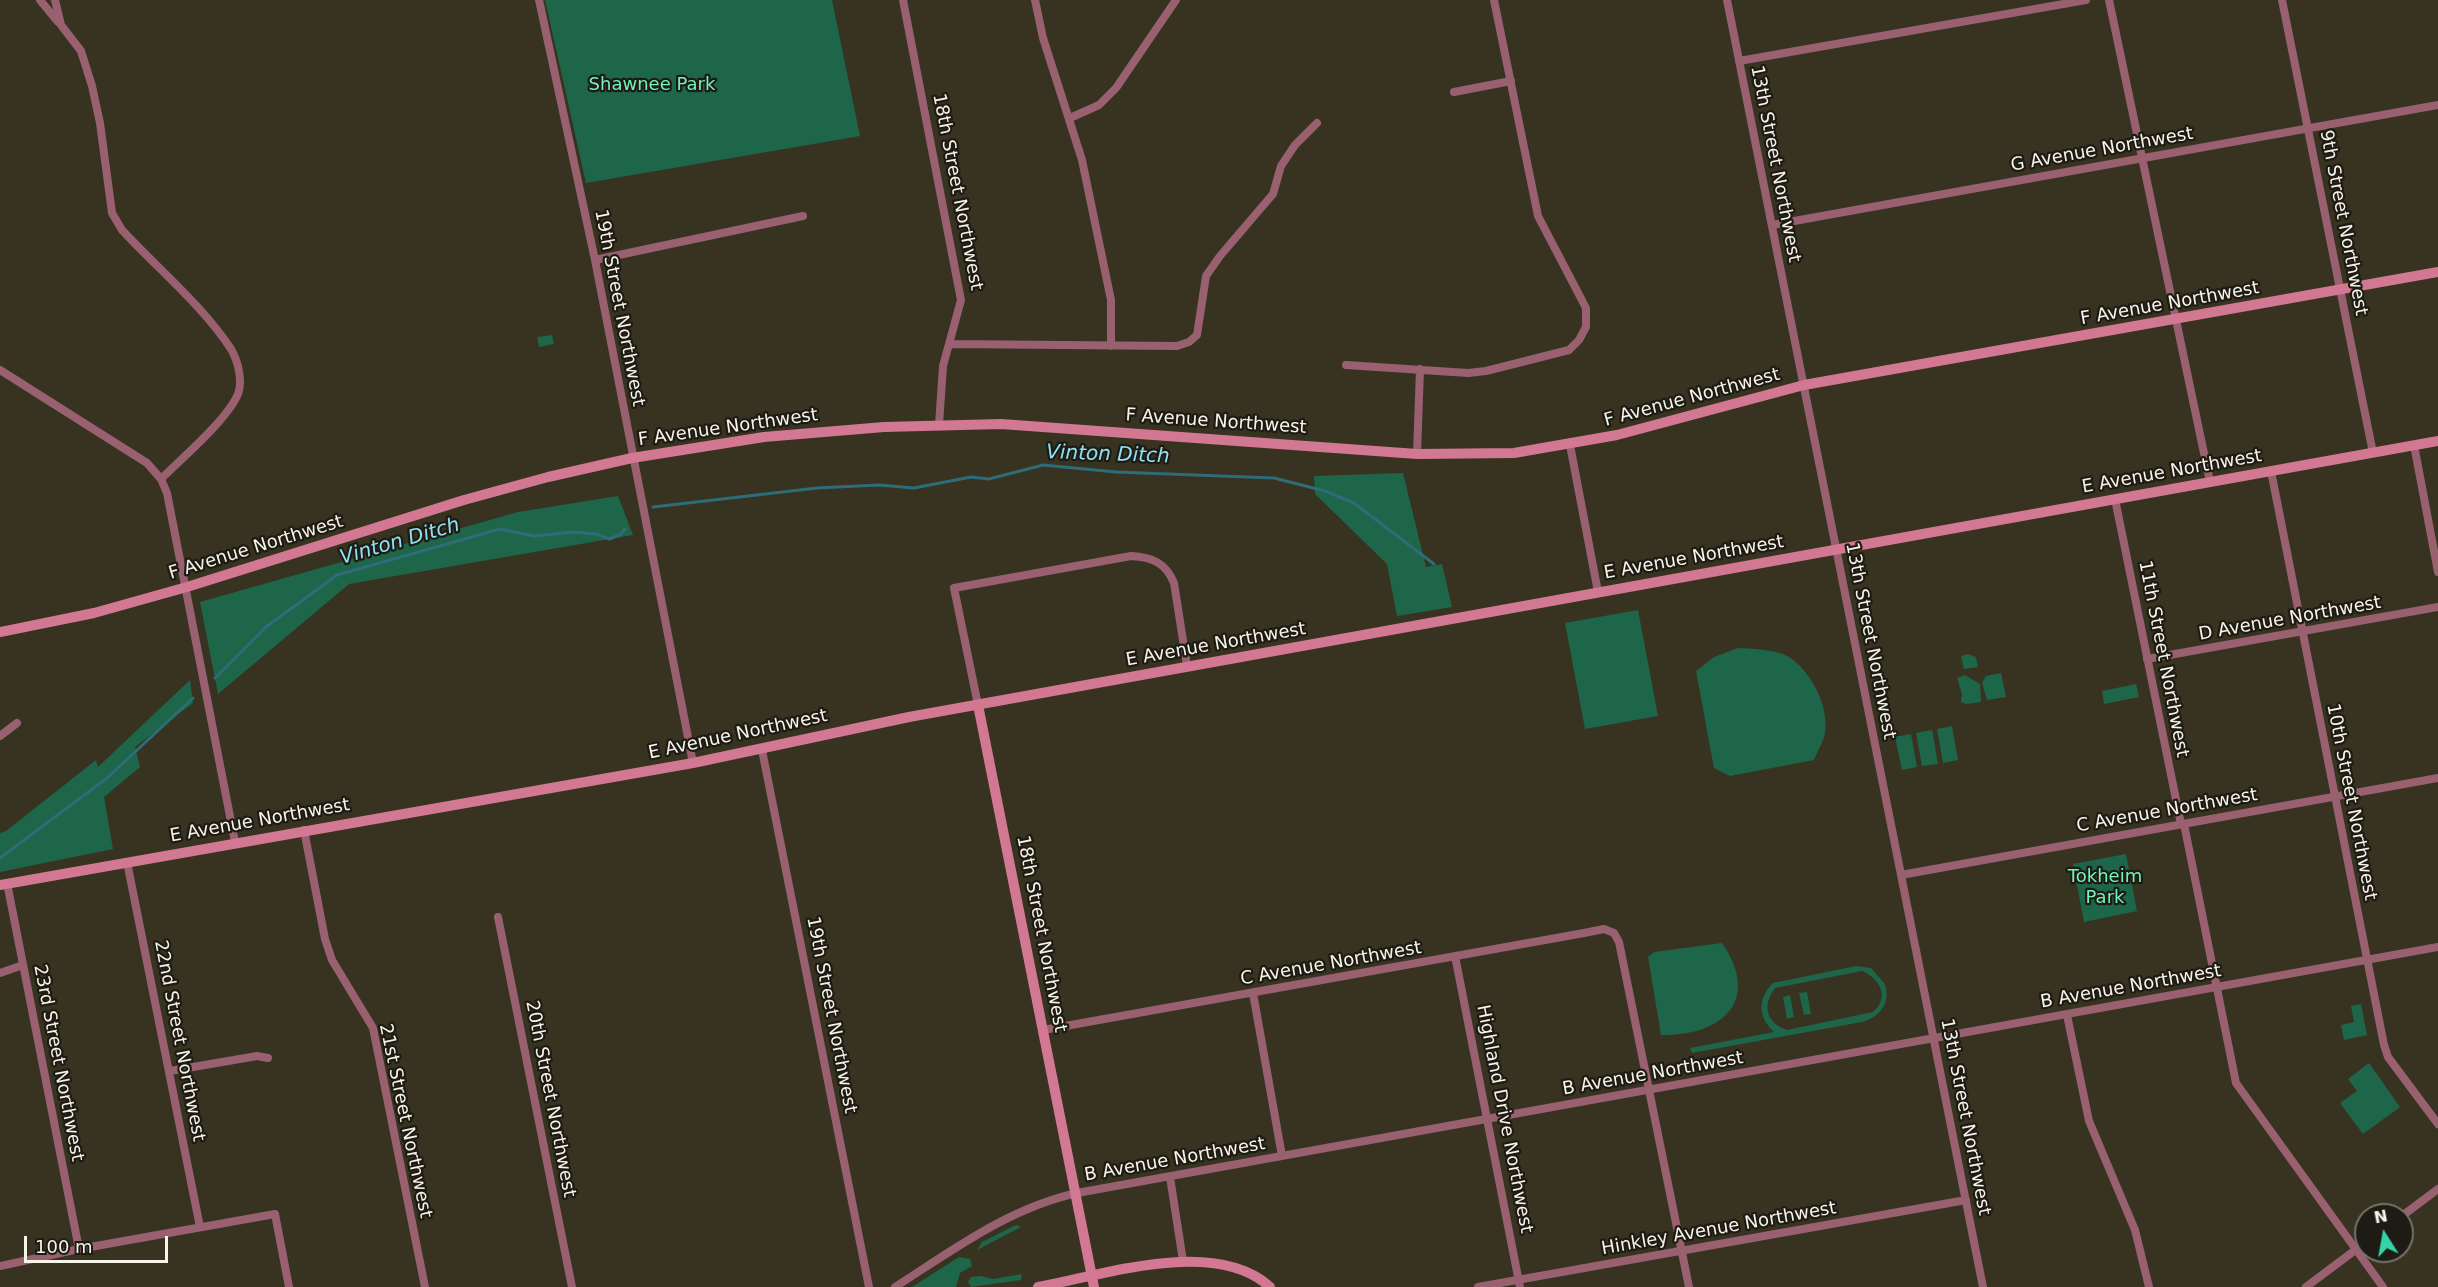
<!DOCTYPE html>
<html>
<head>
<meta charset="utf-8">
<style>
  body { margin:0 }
  #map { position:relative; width:2438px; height:1287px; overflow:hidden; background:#373320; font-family:"DejaVu Sans",sans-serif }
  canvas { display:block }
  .north { position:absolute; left:2354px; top:1203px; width:60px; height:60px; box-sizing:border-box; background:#1d1b13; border:2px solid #747269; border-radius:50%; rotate:349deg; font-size:16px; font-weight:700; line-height:24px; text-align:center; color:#f7f5e9 }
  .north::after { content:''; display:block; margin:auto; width:21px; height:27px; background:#34d4a8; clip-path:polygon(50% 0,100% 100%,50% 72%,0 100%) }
  .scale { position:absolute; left:24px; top:1236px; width:144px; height:27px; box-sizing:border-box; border:3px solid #f7f5e9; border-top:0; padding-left:8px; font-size:18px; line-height:21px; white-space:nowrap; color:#f7f5e9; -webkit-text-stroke:4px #1d1b13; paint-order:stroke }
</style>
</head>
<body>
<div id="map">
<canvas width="2438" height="1287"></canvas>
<div class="north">N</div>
<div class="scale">100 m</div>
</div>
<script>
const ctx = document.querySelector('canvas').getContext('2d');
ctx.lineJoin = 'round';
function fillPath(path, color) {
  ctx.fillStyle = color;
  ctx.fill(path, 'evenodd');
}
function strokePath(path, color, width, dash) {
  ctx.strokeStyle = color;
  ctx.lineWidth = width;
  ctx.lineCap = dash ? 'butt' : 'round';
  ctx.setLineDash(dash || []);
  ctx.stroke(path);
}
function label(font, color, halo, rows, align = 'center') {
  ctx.font = font + ' "DejaVu Sans",sans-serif';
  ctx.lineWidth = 4.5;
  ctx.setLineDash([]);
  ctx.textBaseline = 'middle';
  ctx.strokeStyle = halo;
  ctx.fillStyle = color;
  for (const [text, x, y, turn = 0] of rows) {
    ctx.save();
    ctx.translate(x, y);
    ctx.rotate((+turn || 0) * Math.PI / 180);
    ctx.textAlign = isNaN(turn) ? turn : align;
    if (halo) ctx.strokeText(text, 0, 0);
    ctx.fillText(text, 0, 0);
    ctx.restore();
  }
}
const green = new Path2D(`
  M545 0H832L860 136 586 183Z
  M552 335 554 344 539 347 537 337Z
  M1403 473 1426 567 1442 564 1452 607 1397 616 1387 564 1315 494 1314 476Z
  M618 496 633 535 349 584 218 694 200 602 518 512Z
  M1638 610 1658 716 1585 729 1565 623Z
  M1738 648C1755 649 1778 649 1792 659 1813 675 1829 707 1825 734 1823 742 1817 752 1814 760L1730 776 1714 768 1696 671 1714 657Z
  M1968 654 1976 657 1978 667 1964 669 1961 656Z
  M2001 673 2006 697 1987 700 1982 683 1986 676Z
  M1965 675 1980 684 1981 702 1966 704 1961 702 1962 694 1957 678Z
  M190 680 193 703 135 747 140 767 104 797 113 849 0 872V833L6 831 96 760 98 767Z
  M2136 684 2139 697 2104 704 2102 691Z
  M1952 726 1958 760 1943 763 1937 729Z
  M1932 730 1938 764 1922 766 1916 733Z
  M1911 734 1917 767 1902 770 1895 737Z
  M2126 854 2137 911 2084 922 2073 864Z
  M1722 943C1762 1001 1722 1036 1661 1035L1648 957 1654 952Z
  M1856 966 1871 968 1885 984C1891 1003 1880 1017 1862 1022L1692 1053 1690 1048 1774 1032C1758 1017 1757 999 1773 983ZM1862 971C1880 978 1890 998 1873 1012L1787 1030C1766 1023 1762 1005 1775 988Z
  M1807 992 1811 1014 1804 1015 1799 993Z
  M1790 995 1794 1017 1787 1019 1783 997Z
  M2361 1004 2367 1035 2344 1040 2341 1025 2354 1022 2351 1006Z
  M2369 1063 2400 1107 2363 1134 2340 1103 2357 1091 2348 1079Z
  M1016 1225 1021 1227 977 1250 982 1242Z
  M959 1257 970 1259 972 1266 960 1273 956 1287H912Z
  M1022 1274 1021 1280 971 1287 968 1282 971 1277 981 1276 993 1279Z`);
const stream = new Path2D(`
  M653 507 817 488 879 485 914 488 971 477 989 479 1043 465 1116 472 1274 478 1325 491 1354 503 1434 564
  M215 678 266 627 337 575 500 529 534 536 574 532 596 534 609 539 620 535 625 529
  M0 858 107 778 193 698`);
const street = new Path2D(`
  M40 0 58 22
  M55 0 61 25 81 51 92 86 100 123 112 213 122 230C158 269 202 305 231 349 238 361 243 381 238 394 227 420 182 458 161 479
  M539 0 595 260 693 763
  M903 0 961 300 943 366 939 425
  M1035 0 1043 38 1082 160 1111 300V346
  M1727 0 1983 1287
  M2109 0 2210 482
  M2282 0 2373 453
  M1739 61 2086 0
  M1454 92 1511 81
  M1070 118 1099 105 1116 88 1176 0
  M1772 225 2438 105
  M595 260 803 216
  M951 344 1177 346 1189 342 1197 335 1206 276 1220 256 1273 194 1281 166 1295 145 1317 123
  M1346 365 1468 373 1486 371 1569 350 1579 340 1586 327V308L1538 216 1494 0
  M0 370 147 463 161 479 167 493 235 842
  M1570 445 1598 592
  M2414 445 2438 572
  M1417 454 1420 369
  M2271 471 2384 1045 2388 1057 2438 1124
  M2115 499 2181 824
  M2147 659 2438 607
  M978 705 954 588 1131 556C1152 557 1166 563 1174 583L1187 666
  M0 736 17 723
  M762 750 869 1287
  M2184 824 2236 1083 2383 1287
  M304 830 325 939 332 960 373 1028 425 1287
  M127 862 200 1227
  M1901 875 2438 778
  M7 883 79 1249
  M498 917 572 1287
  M1455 956 1520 1287
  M0 973 23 965
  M1253 993 1282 1156
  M2067 1015 2089 1121 2135 1230 2149 1287
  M1043 1030 1584 933 1604 929 1614 933 1619 942 1689 1287
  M170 1071 257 1056 268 1058
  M1170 1177 1183 1261
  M2402 1216 2438 1189
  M0 1266 79 1249 275 1214 289 1287
  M895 1287C953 1250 1009 1208 1077 1193L2438 947
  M1478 1287 1966 1200
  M2306 1287 2366 1242`);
const secondary = new Path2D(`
  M0 632 94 613 187 587 464 500 548 477 632 458 764 437 884 427 1001 424 1417 454 1514 453 1617 435 1804 385 2438 272
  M978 705 1094 1287
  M0 885 693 763 909 717 2438 441
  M1038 1287C1104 1275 1215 1237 1270 1287`);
const parkNames = [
  ["Shawnee Park",652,85],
  ["Tokheim",2105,877],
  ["Park",2105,898]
];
const streetNames = [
  ["G Avenue Northwest",2102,150,-10],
  ["13th Street Northwest",1775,164,79],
  ["18th Street Northwest",957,192,79],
  ["9th Street Northwest",2343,223,79],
  ["F Avenue Northwest",2170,304,-10],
  ["19th Street Northwest",619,308,79],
  ["F Avenue Northwest",1692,398,-15],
  ["F Avenue Northwest",1216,422,4],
  ["F Avenue Northwest",728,428,-8],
  ["E Avenue Northwest",2172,472,-10],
  ["F Avenue Northwest",256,548,-17],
  ["E Avenue Northwest",1694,558,-10],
  ["D Avenue Northwest",2290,619,-10],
  ["13th Street Northwest",1870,641,79],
  ["E Avenue Northwest",1216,645,-10],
  ["11th Street Northwest",2163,659,79],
  ["E Avenue Northwest",738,735,-12],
  ["10th Street Northwest",2351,802,79],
  ["C Avenue Northwest",2167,811,-10],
  ["E Avenue Northwest",260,821,-10],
  ["18th Street Northwest",1041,934,79],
  ["C Avenue Northwest",1331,964,-10],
  ["B Avenue Northwest",2131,987,-10],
  ["19th Street Northwest",831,1015,79],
  ["22nd Street Northwest",179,1041,79],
  ["23rd Street Northwest",58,1063,79],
  ["B Avenue Northwest",1653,1074,-10],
  ["20th Street Northwest",550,1099,79],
  ["13th Street Northwest",1965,1117,79],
  ["Highland Drive Northwest",1504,1119,79],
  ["21st Street Northwest",405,1121,78],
  ["B Avenue Northwest",1175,1160,-10],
  ["Hinkley Avenue Northwest",1719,1229,-10]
];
const waterNames = [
  ["Vinton Ditch",1108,455,2],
  ["Vinton Ditch",400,542,-16]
];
fillPath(green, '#1e6649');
strokePath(stream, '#2e6c7a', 3);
strokePath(street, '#996070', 8);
strokePath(secondary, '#d27892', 10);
label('18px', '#72f3bb', '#1d1b13', parkNames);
label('18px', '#f7f5e9', '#1d1b13', streetNames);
label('italic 20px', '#8fe2f4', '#1d1b13', waterNames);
</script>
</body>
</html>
